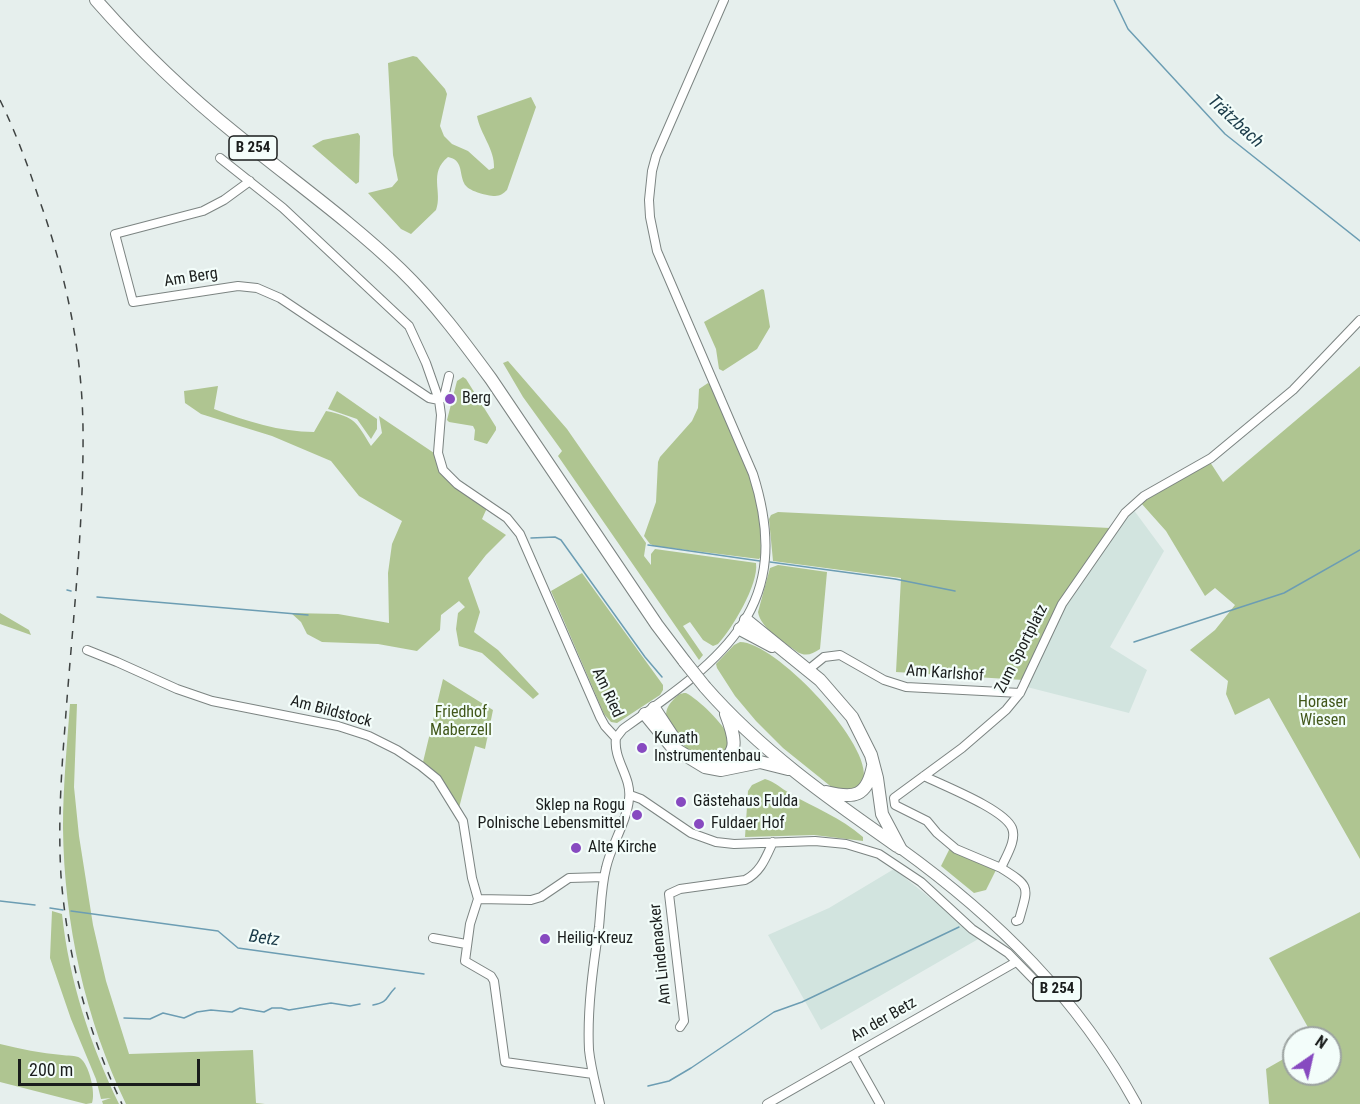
<!DOCTYPE html>
<html>
<head>
<meta charset="utf-8">
<style>
  body { margin:0 }
  #map { position:relative; width:1360px; height:1104px; overflow:hidden; background:#e6efed; font-family:"Roboto Condensed",sans-serif }
  canvas { display:block }
  .north { position:absolute; left:1282px; top:1026px; width:60px; height:60px; box-sizing:border-box; background:#f3fdfa; border:2px solid #9ca3a1; border-radius:50%; rotate:34deg; font-size:16px; font-weight:700; line-height:24px; text-align:center; color:#1a1d1c }
  .north::after { content:''; display:block; margin:auto; width:21px; height:27px; background:#874ac0; clip-path:polygon(50% 0,100% 100%,50% 72%,0 100%) }
  .scale { position:absolute; left:18px; top:1059px; width:182px; height:27px; box-sizing:border-box; border:3px solid #1a1d1c; border-top:0; padding-left:8px; font-size:18px; line-height:21px; white-space:nowrap; color:#1a1d1c; -webkit-text-stroke:4px #f3fdfa; paint-order:stroke }
</style>
</head>
<body>
<div id="map">
<canvas width="1360" height="1104"></canvas>
<div class="north">N</div>
<div class="scale">200 m</div>
</div>
<script>
const ctx = document.querySelector('canvas').getContext('2d');
ctx.lineJoin = 'round';
function fillPath(path, color) {
  ctx.fillStyle = color;
  ctx.fill(path, 'evenodd');
}
function strokePath(path, color, width, dash) {
  ctx.strokeStyle = color;
  ctx.lineWidth = width;
  ctx.lineCap = dash ? 'butt' : 'round';
  ctx.setLineDash(dash || []);
  ctx.stroke(path);
}
function label(font, color, halo, rows, align = 'center') {
  ctx.font = font + ' "Roboto Condensed",sans-serif';
  ctx.lineWidth = 4.5;
  ctx.setLineDash([]);
  ctx.textBaseline = 'middle';
  ctx.strokeStyle = halo;
  ctx.fillStyle = color;
  for (const [text, x, y, turn = 0] of rows) {
    ctx.save();
    ctx.translate(x, y);
    ctx.rotate((+turn || 0) * Math.PI / 180);
    ctx.textAlign = isNaN(turn) ? turn : align;
    if (halo) ctx.strokeText(text, 0, 0);
    ctx.fillText(text, 0, 0);
    ctx.restore();
  }
}
const built = new Path2D(`
  M1133 509 1164 551 1110 647 1147 670 1129 713 1027 687 1064 604 1115 529Z
  M894 869 980 938 821 1030 768 935 829 908Z`);
const green = new Path2D(`
  M413 56 417 57 445 89 447 94 440 126 444 136 452 144 468 151 489 170 494 168C495 149 480 134 477 116L531 97 536 107 507 190C504 193 500 196 495 196 487 196 467 191 464 183 459 172 463 160 448 157 428 173 443 192 436 210L411 234 401 229 368 193 392 187 398 180 393 155 388 63Z
  M358 133 360 136 359 182 356 184 312 146 323 140Z
  M762 289 764 290 770 327 757 349 723 371 719 369 716 349 704 322Z
  M508 361 567 429 646 543 644 556 651 565V554L655 549 756 563C759 584 732 629 718 644L713 646 703 640 690 622 683 626 703 655 699 660 558 456 562 451 523 397 503 363Z
  M1360 366V859L1269 698 1235 715 1226 694 1228 681 1190 650 1215 630 1235 605 1215 588 1205 596 1166 531 1141 503 1210 462 1223 482Z
  M463 377 466 379 496 427V430L487 444 474 440 475 430 473 426 449 422 447 420 457 381Z
  M708 383 711 386 750 472 760 513 761 556 759 559 655 546 650 544 644 536 656 502 658 462 660 457 692 421 698 408 699 389Z
  M218 386 214 409C246 421 280 432 314 432L326 411C356 417 356 422 371 446L382 433 379 416 434 453 438 462 487 508 482 519 506 535 486 555 468 578 480 612 474 632 498 650 539 694 533 699 482 653 459 646 456 629 458 613 465 607 459 601 441 615 440 630 417 651 378 644 322 642 307 634 301 622 291 613 338 614 389 623 388 573 392 544 402 521 359 496 331 461 272 436 201 414 185 403 184 391Z
  M337 391 377 419V429L371 439 357 419 328 409Z
  M778 512 1110 528 1023 680 896 672 901 578 773 561 769 519 771 515Z
  M778 565 827 572 820 649C811 655 805 657 796 651 783 641 761 629 758 612L770 568Z
  M582 573 663 685V690L660 695 617 723 611 722 604 714 551 591Z
  M0 613 29 630 31 635 0 624Z
  M740 642C775 642 867 739 864 776 864 783 859 786 854 790L834 789 783 748 756 721 735 696 717 668 716 664 734 645Z
  M443 679 493 710 485 749 475 746 459 808 423 762Z
  M686 693C698 699 724 724 728 736 730 743 727 749 724 755 720 757 715 760 711 761 695 763 668 730 666 716 666 709 669 704 674 699 678 695 680 693 686 693Z
  M70 704H77L74 787 79 836 93 925 106 981 129 1054 253 1050 256 1103 265 1104H126C85 1019 64 923 63 828 63 787 67 745 70 704Z
  M765 779C775 782 781 788 789 793 815 808 840 817 863 837V841L814 835 745 837 748 791 752 785Z
  M950 848 996 870 986 890 974 893 941 866Z
  M52 911 62 914C69 980 90 1044 119 1104H103L102 1101 111 1098 101 1099 96 1079 71 1019 50 958Z
  M1360 912V1104H1269L1266 1069 1294 1053V1074H1330V1038H1314L1269 958Z
  M0 1044C20 1049 41 1053 62 1055 67 1056 76 1055 80 1058 89 1064 96 1093 92 1103L86 1104 0 1082Z`);
const stream = new Path2D(`
  M1114 0 1128 29 1225 134 1360 241
  M531 538 555 537 561 540 645 657 662 677
  M648 545 760 561
  M770 562 895 579 955 591
  M67 590 71 591
  M97 597 308 615
  M1134 642 1284 593 1360 550
  M0 901 35 905
  M50 908 63 910
  M71 911 218 931 238 948 424 974
  M373 1005C389 1002 385 998 395 988
  M124 1018 150 1019 163 1013 184 1018 197 1012 211 1010 232 1012 240 1008 264 1012 272 1008H281L289 1010 331 1003 350 1006 360 1004
  M648 1086 669 1081 691 1068 774 1012 802 1002 959 927`);
const minor = new Path2D(`
  M220 158 283 208 409 326 426 363 439 400 441 415 438 453 443 470 457 484 507 518 520 534 600 717 605 726 616 738
  M250 181 224 200 203 211 115 234 133 302 238 286 257 288 280 298 429 398 439 400
  M439 400 444 397 449 376
  M87 650 117 662 177 689 212 701 338 726 369 736 397 750 421 766 437 779 463 821 472 878 478 899
  M808 670 824 657 840 655 884 680 906 687 1020 693
  M616 738 623 729C722 659 796 609 753 474L657 251 650 217 649 200 652 171 656 156 724 0
  M924 776C944 786 1004 809 1012 828 1017 840 1006 856 1001 868 1032 887 1028 887 1019 920L1016 921
  M630 795 641 799 691 833 716 842 734 844 815 841 846 844 879 854 921 882 972 929 1008 953 1046 992
  M1001 868 956 849 937 833 927 821 895 805 894 798 962 748 1006 710 1020 693 1062 604 1125 513 1144 496 1211 458 1293 390 1360 320
  M478 899 470 924 465 961 491 976 494 981 505 1062 593 1074
  M478 899 531 900 541 897 569 878 604 877
  M433 938 466 944
  M680 1027 684 1021 669 894 680 889 745 880C761 872 766 857 773 842
  M853 1056 880 1104
  M600 1104C596 1086 591 1069 589 1050 587 1010 593 967 599 927 601 908 601 888 606 868 611 845 627 822 629 799 632 777 613 760 616 738
  M767 1104 1016 962`);
const major = new Path2D(`
  M900 848C997 918 1078 998 1136 1104`);
const highway = new Path2D(`
  M96 0C139 49 186 94 237 135 292 180 350 221 401 270 435 303 463 341 491 379L657 625 685 662
  M746 620 820 680 852 717 871 755 877 778 882 814 900 848
  M740 629 772 646
  M705 687C760 750 828 798 897 846
  M654 708 675 740
  M645 714 672 747 705 767 721 770 760 762 788 769
  M710 768C741 755 736 740 726 714
  M826 792C854 799 867 797 873 766`);
const rail = new Path2D(`
  M0 100C15 131 27 163 38 196 65 271 82 348 83 428 84 527 72 627 65 726 61 776 58 826 61 876 67 955 88 1033 122 1104`);
const highwayBridge = new Path2D(`
  M685 662 705 687`);
const markers = [
  [450,399,6,"#874ac0"],
  [642,748,6,"#874ac0"],
  [681,802,6,"#874ac0"],
  [637,815,6,"#874ac0"],
  [699,824,6,"#874ac0"],
  [576,848,6,"#874ac0"],
  [545,939,6,"#874ac0"]
];
const shields = [
  [253,148,48],
  [1057,989,48]
];
const shieldNames = [
  ["B 254",253,148],
  ["B 254",1057,989]
];
const streetNames = [
  ["Am Berg",191,278,-9],
  ["Zum Sportplatz",1022,649,-63],
  ["Am Karlshof",945,674,4],
  ["Am Ried",607,693,65],
  ["Am Bildstock",331,712,15],
  ["Am Lindenacker",661,954,-96],
  ["An der Betz",884,1020,-30]
];
const poiNames = [
  ["Berg",462,399],
  ["Kunath",654,739],
  ["Instrumentenbau",654,757],
  ["Gästehaus Fulda",693,802],
  ["Sklep na Rogu",625,806,"right"],
  ["Polnische Lebensmittel",625,824,"right"],
  ["Fuldaer Hof",711,824],
  ["Alte Kirche",588,848],
  ["Heilig-Kreuz",557,939]
];
const parkNames = [
  ["Horaser",1323,703],
  ["Wiesen",1323,721],
  ["Friedhof",461,713],
  ["Maberzell",461,731]
];
const waterNames = [
  ["Trätzbach",1235,122,43],
  ["Betz",264,939,8]
];
fillPath(built, '#d2e4df');
fillPath(green, '#afc591');
strokePath(stream, '#6c9db3', 1.5);
strokePath(minor, '#7c8482', 10);
strokePath(major, '#7c8482', 12);
strokePath(highway, '#7c8482', 14);
strokePath(minor, '#fff', 8);
strokePath(major, '#fff', 10);
strokePath(highway, '#fff', 12);
strokePath(rail, '#3f4342', 1.5, [8, 8]);
strokePath(highwayBridge, '#7c8482', 14, []);
strokePath(highwayBridge, '#fff', 12);
for (const [x, y, r, color] of markers) {
  const dot = new Path2D();
  dot.arc(x, y, r, 0, 2 * Math.PI);
  ctx.fillStyle = color;
  ctx.fill(dot);
  strokePath(dot, '#f3fdfa', 2);
}
for (const [x, y, w] of shields) {
  const box = new Path2D();
  box.roundRect(x - w / 2, y - 12, w, 24, 4.5);
  ctx.fillStyle = '#f3fdfa';
  ctx.fill(box);
  strokePath(box, '#1a1d1c', 1.5);
}
label('bold 15px', '#1a1d1c', null, shieldNames);
label('16px', '#1a1d1c', '#f3fdfa', streetNames);
label('16px', '#1a1d1c', '#f3fdfa', poiNames, 'left');
label('16px', '#41571a', '#f3fdfa', parkNames);
label('italic 18px', '#1a3a48', '#f3fdfa', waterNames);
</script>
</body>
</html>
